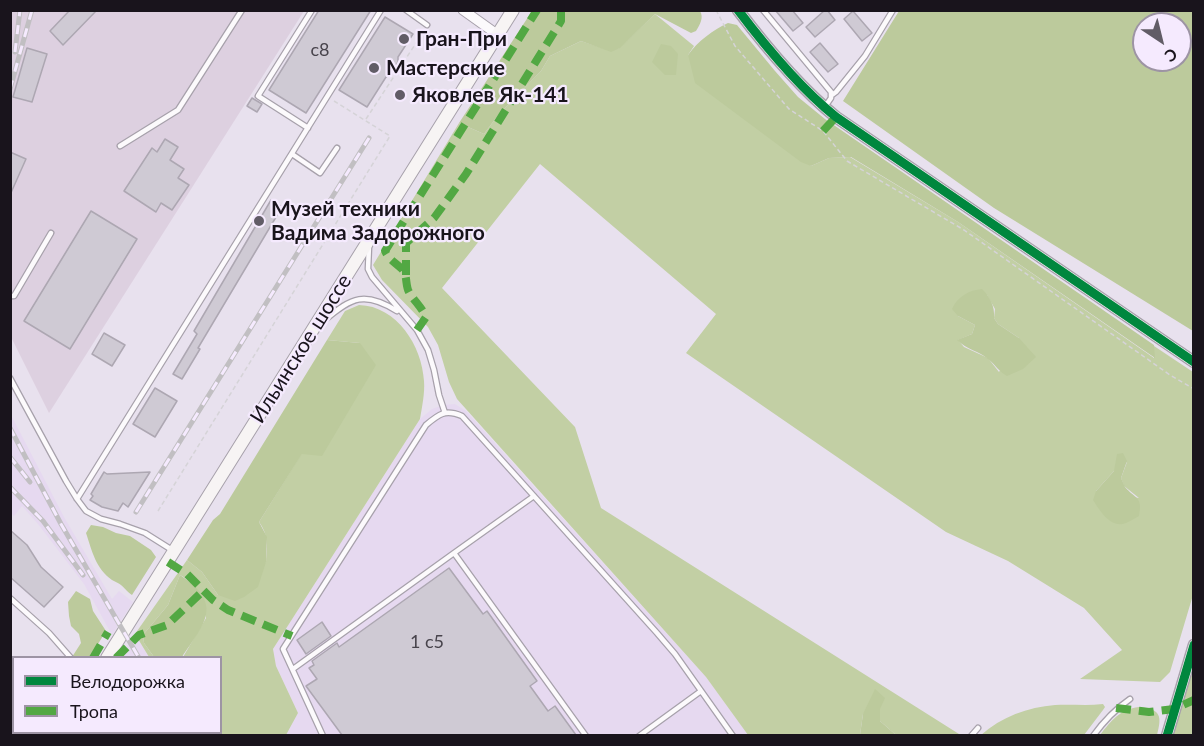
<!DOCTYPE html>
<html>
<head>
<meta charset="utf-8">
<style>
  body { margin:0 }
  #map { position:relative; width:1204px; height:746px; overflow:hidden; background:#e8e1ee; font-family:Lato,sans-serif }
  canvas { display:block }
  .frame { position:absolute; inset:0; border:12px solid #19141c; pointer-events:none }
  .legend { position:absolute; left:12px; top:656px; width:210px; height:78px; box-sizing:border-box; background:#f5eafe; border:2px solid #9d94a4; margin:0; padding:8px 10px; list-style:none; font-size:18px; color:#19141c }
  .legend li { display:flex; align-items:center; gap:12px; height:30px }
  .legend b { width:30px; border:2px solid #9d94a4 }
  .north { position:absolute; left:1132px; top:12px; width:60px; height:60px; box-sizing:border-box; background:#f5eafe; border:2px solid #9d94a4; border-radius:50%; rotate:145deg; font-size:16px; font-weight:700; line-height:24px; text-align:center; color:#19141c }
  .north::after { content:''; display:block; margin:auto; width:21px; height:27px; background:#615c66; clip-path:polygon(50% 0,100% 100%,50% 72%,0 100%) }
</style>
</head>
<body>
<div id="map">
<canvas width="1204" height="746"></canvas>
<div class="frame"></div>
<ul class="legend">
<li><b style="height:8px;background:#00873e"></b>Велодорожка</li>
<li><b style="height:8px;background:#52a843"></b>Тропа</li>
</ul>
<div class="north">С</div>
</div>
<script>
const ctx = document.querySelector('canvas').getContext('2d');
ctx.lineJoin = 'round';
function fillPath(path, color) {
  ctx.fillStyle = color;
  ctx.fill(path, 'evenodd');
}
function strokePath(path, color, width, dash) {
  ctx.strokeStyle = color;
  ctx.lineWidth = width;
  ctx.lineCap = dash ? 'butt' : 'round';
  ctx.setLineDash(dash || []);
  ctx.stroke(path);
}
function label(font, color, halo, rows, align = 'center') {
  ctx.font = font + ' Lato,sans-serif';
  ctx.lineWidth = 4.5;
  ctx.setLineDash([]);
  ctx.textBaseline = 'middle';
  ctx.strokeStyle = halo;
  ctx.fillStyle = color;
  for (const [text, x, y, turn = 0] of rows) {
    ctx.save();
    ctx.translate(x, y);
    ctx.rotate((+turn || 0) * Math.PI / 180);
    ctx.textAlign = isNaN(turn) ? turn : align;
    if (halo) ctx.strokeText(text, 0, 0);
    ctx.fillText(text, 0, 0);
    ctx.restore();
  }
}
const built = new Path2D(`
  M455 404 466 411 706 677 748 735H286L298 713 276 666 273 649 420 419 432 409 443 405Z
  M10 413 64 517 112 599 119 591 133 602 112 635 84 584 38 524 22 506 14 516 11 513Z
  M135 634 149 657H123L121 655Z`);
const industrial = new Path2D(`
  M11 11H304L49 413 11 337Z`);
const green = new Path2D(`
  M655 14 694 46 688 55 811 166 829 158 850 157 958 222 1154 358V346L1193 372V595L1170 672 1160 682 1080 679 1122 650 1084 608 1008 561 946 532 686 353 716 314 540 164 442 288 575 427 601 508 959 734 957 736 896 735 880 721V709L863 714 860 735H748L706 677 457 399 449 382 438 345 428 327 382 280 373 265 459 123 484 134 499 114 541 71 550 56 581 41 611 51 619 48ZM987 295 995 309 994 318 998 324 1019 338 999 372 988 358 964 347 958 340 972 334 975 325 958 316ZM1127 462 1121 478 1124 486 1139 498 1096 491 1114 471Z
  M359 305C397 306 422 346 424 381 425 393 422 407 420 419L273 649 276 666 298 713 286 735H194L192 733 220 732V658L183 657 206 618C201 598 200 586 180 575L168 605 143 635 144 643 154 657H149L135 634 187 560 202 572 218 595 266 562C267 545 269 536 259 522L302 453 360 343 327 340 345 311Z
  M1193 670V735H1173Z
  M1103 704 1105 707 1103 710 1084 735H981C1001 717 1028 707 1055 705 1071 704 1087 706 1103 704Z
  M1139 707C1161 709 1162 716 1157 735H1100C1111 721 1120 709 1139 707Z`);
const forest = new Path2D(`
  M700 11C704 18 700 24 696 31L691 33 655 14 620 48 611 52 581 41 550 56 541 71 499 114 484 134 459 123 532 11Z
  M899 11H1193V331L994 208 843 101ZM1144 24H1180V60H1144Z
  M728 23 737 25 775 71 798 97 825 119 1154 345 1155 358 958 222 851 157 829 158 811 166 801 162 695 83 688 55C698 41 713 30 728 23Z
  M661 44 671 46 678 54 676 75H665L652 62Z
  M982 289C990 297 995 306 994 318L998 324 1019 338 1036 357 1023 369 1007 376C998 371 996 365 988 359 979 351 967 350 957 340L972 334 975 325 958 316 952 309C957 297 969 290 982 289Z
  M327 340 360 343 376 365 322 456 302 454 259 522 267 537 266 562 258 587 244 597 235 601 218 595 202 572 187 560 213 520 220 514Z
  M1123 453 1127 461 1121 478C1122 480 1124 485 1125 487 1135 499 1143 496 1139 516 1135 518 1131 521 1126 523 1111 529 1100 511 1093 500L1096 491 1114 471 1117 454Z
  M91 525 103 527 116 533 130 536 151 550 156 557 132 595C127 592 125 588 121 585 119 583 115 582 112 580 96 569 92 551 86 533Z
  M180 575C224 604 205 623 182 657H154L144 643 143 635 168 605Z
  M76 591 90 599 93 611 106 631 90 657H72L81 643 79 634 71 626 69 616 68 602Z
  M875 689 885 698 880 709V721L896 735H860L863 714Z`);
const building = new Path2D(`
  M70 10H97L63 45 50 31Z
  M319 10H371L306 113 269 90Z
  M775 10H792L803 23 793 31Z
  M825 10H827L835 20 815 37 806 27Z
  M853 11 872 33 862 41 844 19Z
  M385 17 413 34 398 57V62L391 74 386 77 367 107 339 90Z
  M820 43 838 64 828 72 810 52Z
  M27 48 47 54 32 102 13 97Z
  M252 98 262 104 257 112 247 106Z
  M165 139 178 147 170 160 184 169 178 178 189 185 172 210 161 203 156 212 124 191 152 148 157 152Z
  M10 152 26 159 10 195Z
  M271 200 282 207 198 348 200 349 182 379 173 374 197 334 194 331Z
  M91 211 137 239 70 349 24 321Z
  M104 333 125 345 112 366 92 354Z
  M155 388 177 401 155 437 133 424Z
  M104 472 107 474 150 472 128 507 123 503 118 511 102 507 90 500 93 496 91 494Z
  M10 530 27 545 41 567 63 587 44 607 10 577Z
  M449 568 483 614 487 611 537 681 530 686 548 711 555 706 576 735H342L306 686 317 679 309 668 314 665 312 661 337 643 339 647Z
  M322 622 331 636 306 654 297 640Z`);
const path = new Path2D(`
  M716 10 735 46 789 109 823 131 847 161 964 230 1170 375 1194 389
  M366 119 424 31
  M158 511 390 136 334 101`);
const service = new Path2D(`
  M406 10 427 25
  M763 10 831 92V98L824 108
  M832 95 836 92 865 56 893 10
  M308 128 258 96 312 10
  M120 146 178 110 242 10
  M292 154 320 173 337 148
  M369 246 368 269 372 277 417 330 428 350 434 370 439 395 445 413
  M10 296H14L51 233
  M325 320C352 297 365 291 397 311
  M10 378 66 481 77 499 86 511 101 519 120 524 145 533 172 550
  M534 496 454 553 586 736
  M77 499 381 10
  M10 598 49 633 71 658
  M293 669 454 553
  M103 732 106 736
  M82 736V732
  M323 736 283 649 426 425C439 414 445 409 462 416L657 633 675 654 733 736
  M639 736 701 691
  M971 736 978 728
  M1093 736C1104 721 1114 710 1130 699`);
const minor = new Path2D(`
  M463 10 498 35`);
const tertiary = new Path2D(`
  M738 10C766 47 800 88 836 117L1194 362
  M1167 736 1194 645`);
const secondary = new Path2D(`
  M107 658 513 10
  M58 736 60 732`);
const rail = new Path2D(`
  M15 52 20 10
  M10 89 32 10
  M10 428 61 524 139 658
  M10 457 30 482
  M10 487 43 521 83 575
  M136 512 369 138
  M182 732 184 736`);
const quiet = new Path2D(`
  M823 131 836 117
  M406 275V243L434 218 466 174 561 21V10
  M417 330 426 317C421 306 414 301 409 292 405 285 408 276 402 269 395 262 389 260 385 251L537 10
  M168 562 187 574 213 600 228 610 292 636
  M93 658 108 632
  M116 658 139 635 167 625 204 590
  M1116 708 1149 712 1174 709 1194 700
  M46 736 47 732`);
const cycleway = new Path2D(`
  M738 10C766 47 800 88 836 117L1194 362
  M1167 736 1194 645`);
const markers = [
  [404,39,6,"#615c66"],
  [374,68,6,"#615c66"],
  [400,95,6,"#615c66"],
  [259,221,6,"#615c66"]
];
const numberNames = [
  ["с8",320,50],
  ["1 с5",427,642]
];
const poiNames = [
  ["Гран-При",416,39],
  ["Мастерские",386,68],
  ["Яковлев Як-141",412,95],
  ["Музей техники",271,209],
  ["Вадима Задорожного",271,233]
];
const streetNames = [
  ["Ильинское шоссе",301,349,-58]
];
fillPath(built, '#e6d9f0');
fillPath(industrial, '#ddd0e0');
fillPath(green, '#c2cfa4');
fillPath(forest, '#bcca9c');
fillPath(building, '#cfcad4');
strokePath(building, '#ada7b2', 1.5);
strokePath(service, '#a7a1ab', 7);
strokePath(minor, '#a7a1ab', 11);
strokePath(tertiary, '#a7a1ab', 13);
strokePath(secondary, '#a7a1ab', 14);
strokePath(path, '#d5d3d7', 1.5, [4.5, 3]);
strokePath(service, '#fcfafc', 4.5);
strokePath(minor, '#fcfafc', 9);
strokePath(tertiary, '#fcfafc', 10);
strokePath(secondary, '#f7f4f4', 12);
strokePath(rail, '#c1bfc2', 5);
strokePath(rail, '#f5eafe', 3, [9]);
strokePath(quiet, '#52a843', 8, [15, 8]);
strokePath(cycleway, '#00873e', 9);
for (const [x, y, r, color] of markers) {
  const dot = new Path2D();
  dot.arc(x, y, r, 0, 2 * Math.PI);
  ctx.fillStyle = color;
  ctx.fill(dot);
  strokePath(dot, '#f5eafe', 2);
}
label('18px', '#48444c', null, numberNames);
label('bold 21px', '#19141c', '#f5eafe', poiNames, 'left');
label('21px', '#19141c', '#f5eafe', streetNames);
</script>
</body>
</html>
